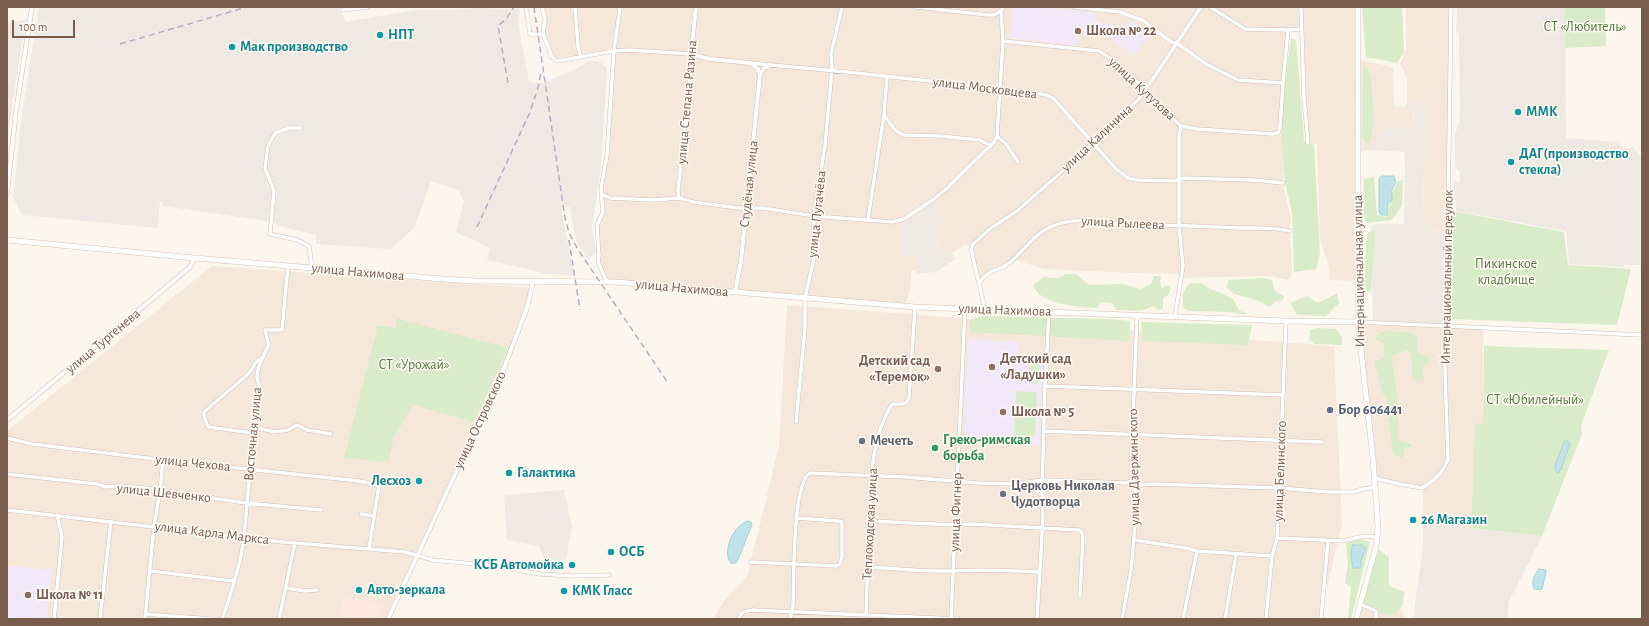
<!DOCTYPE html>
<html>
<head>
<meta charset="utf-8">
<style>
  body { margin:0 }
  #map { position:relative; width:1649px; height:626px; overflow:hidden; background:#fdf6ec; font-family:"Alegreya Sans",sans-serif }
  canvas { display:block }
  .frame { position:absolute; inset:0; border:8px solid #7a5c4d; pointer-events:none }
  .scale { position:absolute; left:12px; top:20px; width:63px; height:18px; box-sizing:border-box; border:2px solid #7a5c4d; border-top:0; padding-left:5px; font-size:12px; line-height:14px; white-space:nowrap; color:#7a5c4d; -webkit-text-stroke:3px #fffaf3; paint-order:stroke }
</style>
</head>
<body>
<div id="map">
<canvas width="1649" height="626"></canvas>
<div class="frame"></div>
<div class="scale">100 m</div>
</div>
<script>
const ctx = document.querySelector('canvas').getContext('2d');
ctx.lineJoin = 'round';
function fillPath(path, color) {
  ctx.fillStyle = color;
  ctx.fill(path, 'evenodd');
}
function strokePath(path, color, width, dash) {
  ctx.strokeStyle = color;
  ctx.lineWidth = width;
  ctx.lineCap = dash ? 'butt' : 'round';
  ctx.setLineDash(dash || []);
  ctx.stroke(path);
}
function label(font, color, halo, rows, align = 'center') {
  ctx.font = font + ' "Alegreya Sans",sans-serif';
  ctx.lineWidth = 3;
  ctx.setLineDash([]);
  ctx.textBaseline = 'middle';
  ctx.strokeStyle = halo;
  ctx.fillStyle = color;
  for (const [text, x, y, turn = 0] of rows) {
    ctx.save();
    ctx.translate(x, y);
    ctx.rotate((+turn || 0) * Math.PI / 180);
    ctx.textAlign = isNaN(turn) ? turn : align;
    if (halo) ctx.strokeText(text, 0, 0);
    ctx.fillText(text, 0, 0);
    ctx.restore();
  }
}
const residential = new Path2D(`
  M542 7H1358V60L1389 66 1393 69 1394 106 1404 107 1413 111 1414 127H1390L1374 142 1370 150 1358 152V281L1330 280 1328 265 1320 239 1317 144 1308 143 1301 29 1289 30 1279 131 1283 138 1285 158 1283 183 1291 220 1290 231 1292 268 1291 277 1287 280 1271 276 1182 278V274L1133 273 1044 269 1013 259 986 276 979 284 971 248 965 244 946 257 933 236 930 224 934 221 936 224 934 199 904 219 898 220 910 256H915L916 270 911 271 910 290 905 306 607 282 598 262 597 225 603 212 602 194 606 162 614 52 581 57 554 60 543 34 545 24Z
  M1406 7H1451L1447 232 1427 231 1424 224 1423 165 1425 161 1426 104 1407 103V78L1400 64 1406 49Z
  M212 266 530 288 513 342 471 434 385 619H7V431ZM396 318 507 349 413 405 394 438 387 462 378 325 395 328Z
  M787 305 1334 346 1342 524 1319 619H712L727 597 747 577 779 446Z
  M1358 322 1483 327V424H1475L1471 528 1441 521 1424 519 1422 488 1375 478Z
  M1360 604 1376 611 1402 610 1404 619H1356Z`);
const commercial = new Path2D(`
  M343 596 383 605 377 619H340Z`);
const industrial = new Path2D(`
  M39 7H340V11L346 22 414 10H453L475 8 520 9 518 21 529 82 543 83 580 67 588 61H599L607 68 601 167 592 229 597 254 587 258 577 243 573 227 570 207 561 208 574 276 540 273 532 270 487 260 490 248 456 232 464 202 459 190 431 181 415 227 390 249 316 244V235L280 226 273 222 163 206V201L160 202 157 228 22 215 13 197 23 108Z
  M1457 7H1565L1566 138 1616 142 1624 148 1633 147 1642 158V265H1624V267L1569 264 1566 231 1456 211 1454 182H1460V171L1455 167V134L1459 123 1460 113 1459 33H1456Z
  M26 20 13 100 7 142V23Z
  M1407 103H1426L1425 161 1423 165 1424 224 1427 231 1447 232 1448 302 1446 326 1373 323 1371 226 1379 224H1404L1405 152 1370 150 1380 131 1390 127 1413 126 1414 113 1404 107Z
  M934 199V206L944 218 936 225 934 221 930 224 937 233 933 237 946 257 952 253 956 259 935 272 916 274 915 256H900V226L898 220 904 219Z
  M564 490 572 526 564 571 549 570 539 546 507 540 504 495Z
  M1424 519 1441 521 1471 528 1542 536 1509 601 1507 619H1413L1422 554Z`);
const education = new Path2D(`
  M1013 7H1040L1097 13 1096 22 1125 27 1132 20 1149 36 1133 56 1110 37 1079 35 1078 46 1011 38Z
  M968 339 1018 342V356L1043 357 1039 446 964 443Z
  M7 566 51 570 47 619H7Z`);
const green = new Path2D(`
  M1362 7H1402L1404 52 1397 63 1366 57Z
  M1565 7H1605L1606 46 1565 48Z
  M1291 38 1296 40 1304 141 1314 145 1320 254 1316 269 1294 272 1292 213 1285 183 1281 131 1285 82Z
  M1363 66 1367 67 1371 76 1374 123 1370 142 1367 143 1362 139Z
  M1374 177 1377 215 1386 217C1390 205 1392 192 1398 181L1403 180 1402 206 1392 220 1366 223 1363 215 1364 179Z
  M1452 211 1564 232 1568 265 1631 269 1617 325 1451 319Z
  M1375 231 1371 292 1365 290 1366 243 1368 232Z
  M1065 274H1076L1089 285 1122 284 1141 289 1151 284 1154 276H1161L1160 283 1162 288 1168 285 1171 288 1168 295 1163 299V308L1160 310 1153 306C1143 313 1129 310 1116 310L1112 303 1101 302 1097 308C1080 307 1039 305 1033 285L1044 277 1057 278Z
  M1262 278 1272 280 1275 291 1284 296 1283 300 1275 302 1271 306H1267L1259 301 1234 294 1226 287 1229 280Z
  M1191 283H1202L1210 289 1224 294 1234 300 1239 310 1245 313V315L1229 312 1188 311 1183 308C1182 297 1182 289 1191 283Z
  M1337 293 1339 303 1326 316 1297 315 1290 303 1307 296 1318 303Z
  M982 316 1109 319 1130 321 1129 341 971 332 969 321Z
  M396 318 508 348 474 422 413 405 394 438 388 462 344 458 378 325 395 328Z
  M1141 322 1252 325 1248 345 1143 341Z
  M1316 328 1336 329 1342 337V345L1314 344 1309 339 1310 330Z
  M1387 331 1413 333 1417 338V353L1430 357 1428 365 1422 367 1424 379 1419 381 1413 379 1411 353 1407 350 1391 356 1398 398V440L1407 442 1412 446 1404 449 1403 458 1395 455 1392 448 1387 402 1381 389 1374 362 1384 358V343L1375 339C1376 333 1381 332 1387 331Z
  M1484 346 1609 350 1581 425 1582 434 1542 536 1471 528 1475 424 1483 423Z
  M1030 360H1040L1039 381 1037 384 1028 382Z
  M1016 391 1037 392 1035 436 1014 435Z
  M1360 539 1370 542 1351 619H1348L1351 587 1345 583 1348 563 1346 543Z
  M1378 549 1389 557V586L1405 592 1402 606 1395 615 1379 613 1375 608 1362 603Z`);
const water = new Path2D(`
  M1383 176H1394L1396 182 1392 190V200L1388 203 1387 215H1381L1379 212V180L1380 177Z
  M1565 441H1568L1570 444 1561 469 1558 473 1555 470V466Z
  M748 521 751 522 752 525 737 562 732 564C721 555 732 525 748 521Z
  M1353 545H1362L1366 548 1361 560V568H1353C1352 560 1349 553 1353 545Z
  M1539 569 1546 570V573L1542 589 1540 590 1534 589C1531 583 1534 573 1539 569Z`);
const minor = new Path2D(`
  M526 7 530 34H543
  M542 7 545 19 543 34 552 57 557 61 614 51 629 50 691 54 690 80 678 190 679 198
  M575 7 578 46 581 57
  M916 7 988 15H994L1001 11
  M1074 7 1120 12 1144 21 1171 42 1177 43 1206 64 1238 80 1283 83
  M1210 7 1245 29 1288 30 1301 29
  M1301 7 1304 98 1308 143
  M343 10 368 7
  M1003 41 1099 51 1107 56 1141 85 1150 97 1181 126 1197 129 1272 134 1278 133 1280 126 1283 83 1288 30
  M750 63 847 72 1021 91 1047 95 1054 99 1116 169 1128 178 1137 180 1173 181 1184 178 1252 180 1283 183
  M760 75 764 68 770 66
  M884 115 895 130 903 135 940 136 980 140 991 146
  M301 128H289L275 133 268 146 265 168 274 191 270 234 297 240 309 246 312 268
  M997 136 1006 144 1018 162
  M602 194 610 198 652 200 679 198 693 202 738 208H763L814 216 892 222 904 219 934 199 946 189 995 141 997 136 1003 41 1001 11 1003 7
  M868 219 884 115 887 77
  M607 282 598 262 599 256 597 225 603 212 601 189 607 155 614 51 620 7
  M979 284C987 269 997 272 1008 264 1030 246 1034 229 1066 222 1085 218 1107 224 1126 224 1164 225 1201 226 1239 228 1255 228 1274 227 1290 231
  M984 310 983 301 971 249 973 244 991 228 1017 211 1074 161 1140 98 1201 7
  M1175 316 1183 266 1179 226V136L1181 126
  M1358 322 1642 335
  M1045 386 1283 395
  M796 422 805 328V298L814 258V216L825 145 832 70 831 54 842 7
  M254 427 274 432 288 430 297 425 307 430 331 434
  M1044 431 1322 442
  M253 433 208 427 204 416V412L247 375C254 369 253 361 263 357
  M7 438 32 444 163 460 359 481 379 485 369 549
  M7 474 97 484 106 487 119 486 145 488 246 503 321 510
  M1375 478 1399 484 1422 488C1435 480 1443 473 1448 459L1445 370V335L1448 302 1447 239 1448 210 1451 7
  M1134 486 1151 484 1279 488 1329 492H1353L1363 489 1376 487
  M7 510 283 542 405 552 433 560 496 566 540 574 573 576 609 575
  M361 514 374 516
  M869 521 955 525 971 524 1079 530 1082 533 1083 537 1080 596
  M1277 538 1343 541 1364 536 1377 537
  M1134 540 1186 548 1197 551 1272 556
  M750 562 836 566 840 564 842 557V522L838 521 796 518
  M867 567C894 568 927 572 953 571 982 569 1011 571 1040 572
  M151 571 233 581
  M286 588 305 591 317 590
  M1360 604 1376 611V619
  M145 614 211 619
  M866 615C867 584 868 553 869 523 871 483 870 439 892 404 899 404 905 406 909 399L915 307
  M54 619 62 537 57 515
  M100 619 111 521
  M145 619 154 526 160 491 163 460
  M222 619C231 594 241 563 244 537 249 488 251 439 260 391 261 385 257 382 257 377 257 366 264 354 269 345L265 330H282L288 266
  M279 619 295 543
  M739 619C741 611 745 611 753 610L958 619
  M790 619 793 606C794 585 792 482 810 473L905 477 977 483 1014 484 1043 480 1125 483 1132 481
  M951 619 965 309
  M1037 619 1043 518 1042 493 1045 386 1049 312
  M1122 619 1131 570 1137 503 1135 489 1131 473 1137 315
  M1183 619 1197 551
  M1225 619 1236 555
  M1266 619 1272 556 1277 538 1286 321
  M1321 619 1328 541`);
const tertiary = new Path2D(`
  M696 7 691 54 710 59 750 63 758 69 760 75 741 261 735 292
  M7 194 16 111 32 7
  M7 420 151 300 190 267 194 258
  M388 619 502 373 527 308 533 281`);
const secondary = new Path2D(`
  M7 240 194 258 443 279 476 281 616 282 915 307 1286 321 1358 322
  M1356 619 1376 547 1378 527 1373 459 1358 322V7`);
const rail = new Path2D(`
  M534 7 565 218 569 233 579 251 668 383
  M120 44 247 7
  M508 83 498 26 507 18 514 7
  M477 227 530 112 538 88 541 72
  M569 240 580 310`);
const markers = [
  [1078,31,4,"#8d6e63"],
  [380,35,4,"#0f9aa8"],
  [232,47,4,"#0f9aa8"],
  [1518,112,4,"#0f9aa8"],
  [1511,162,4,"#0f9aa8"],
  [992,367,4,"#8d6e63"],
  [938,369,4,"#8d6e63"],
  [1330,410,4,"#5c6f8a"],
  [1003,412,4,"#8d6e63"],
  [862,441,4,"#6b7280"],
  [935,448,4,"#2e9e5b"],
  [509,473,4,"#0f9aa8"],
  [419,481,4,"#0f9aa8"],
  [1003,494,4,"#6b7280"],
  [1413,520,4,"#0f9aa8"],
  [611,552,4,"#0f9aa8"],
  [572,565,4,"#0f9aa8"],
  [359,590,4,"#0f9aa8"],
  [564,591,4,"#0f9aa8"],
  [28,595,4,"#8d6e63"]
];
const parkNames = [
  ["СТ «Любитель»",1585,27],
  ["Пикинское",1506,264],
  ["кладбище",1506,280],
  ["СТ «Урожай»",414,365],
  ["СТ «Юбилейный»",1535,400]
];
const educationNames = [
  ["Школа № 22",1086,31],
  ["Детский сад",1000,359],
  ["«Ладушки»",1000,375],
  ["Детский сад",930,361,"right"],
  ["«Теремок»",930,377,"right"],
  ["Школа № 5",1011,412],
  ["Школа № 11",36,595]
];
const cultureNames = [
  ["НПТ",388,35],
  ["Мак производство",240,47],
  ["ММК",1526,112],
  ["ДАГ(производство",1519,154],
  ["стекла)",1519,170],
  ["Галактика",517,473],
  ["Лесхоз",411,481,"right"],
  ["26 Магазин",1421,520],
  ["ОСБ",619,552],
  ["КСБ Автомойка",564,565,"right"],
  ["Авто-зеркала",367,590],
  ["КМК Гласс",572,591]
];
const streetNames = [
  ["улица Московцева",985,88,7],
  ["улица Кутузова",1142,89,43],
  ["улица Степана Разина",687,102,-85],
  ["улица Калинина",1097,138,-43],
  ["Студёная улица",749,184,-84],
  ["улица Пугачёва",817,214,-84],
  ["улица Рылеева",1123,223,3],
  ["Интернациональная улица",1359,271,-91],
  ["улица Нахимова",358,272,5],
  ["Интернациональный переулок",1447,277,-89],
  ["улица Нахимова",682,288,5],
  ["улица Нахимова",1005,310,2],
  ["улица Тургенева",103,341,-40],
  ["улица Островского",480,420,-65],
  ["Восточная улица",253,434,-85],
  ["улица Чехова",193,463,6],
  ["улица Дзержинского",1134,467,-91],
  ["улица Белинского",1280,471,-88],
  ["улица Шевченко",164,493,6],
  ["улица Фигнер",956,512,-88],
  ["Теплоходская улица",870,524,-87],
  ["улица Карла Маркса",212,533,7]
];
const serviceNames = [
  ["Бор 606441",1338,410]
];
const leisureNames = [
  ["Греко-римская",943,440],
  ["борьба",943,456]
];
const worshipNames = [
  ["Мечеть",870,441],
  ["Церковь Николая",1011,486],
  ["Чудотворца",1011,502]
];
fillPath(residential, '#f5e8da');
fillPath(commercial, '#fde8e0');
fillPath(industrial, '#efe9e4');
fillPath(education, '#f3e8fa');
fillPath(green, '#d8ecc9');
fillPath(water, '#bfe3e8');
strokePath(water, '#a5d3da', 1);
strokePath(minor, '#d1beb0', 4.5);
strokePath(tertiary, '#d1beb0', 5);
strokePath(secondary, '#d6c0b0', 6);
strokePath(minor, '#fff', 3.5);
strokePath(tertiary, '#fff', 4);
strokePath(secondary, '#fff', 5);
strokePath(rail, '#b9a8c9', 1.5, [6, 4]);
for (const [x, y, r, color] of markers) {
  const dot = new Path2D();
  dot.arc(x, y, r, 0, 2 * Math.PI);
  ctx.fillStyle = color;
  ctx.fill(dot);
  strokePath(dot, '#fffaf3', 1.5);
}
label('14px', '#537a41', '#fffaf3', parkNames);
label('bold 14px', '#785e54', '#fffaf3', educationNames, 'left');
label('bold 14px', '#0d838f', '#fffaf3', cultureNames, 'left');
label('14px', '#7a5c4d', '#fffaf3', streetNames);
label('bold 14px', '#4e5e75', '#fffaf3', serviceNames, 'left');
label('bold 14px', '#27864d', '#fffaf3', leisureNames, 'left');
label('bold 14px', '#5b616d', '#fffaf3', worshipNames, 'left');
</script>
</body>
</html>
